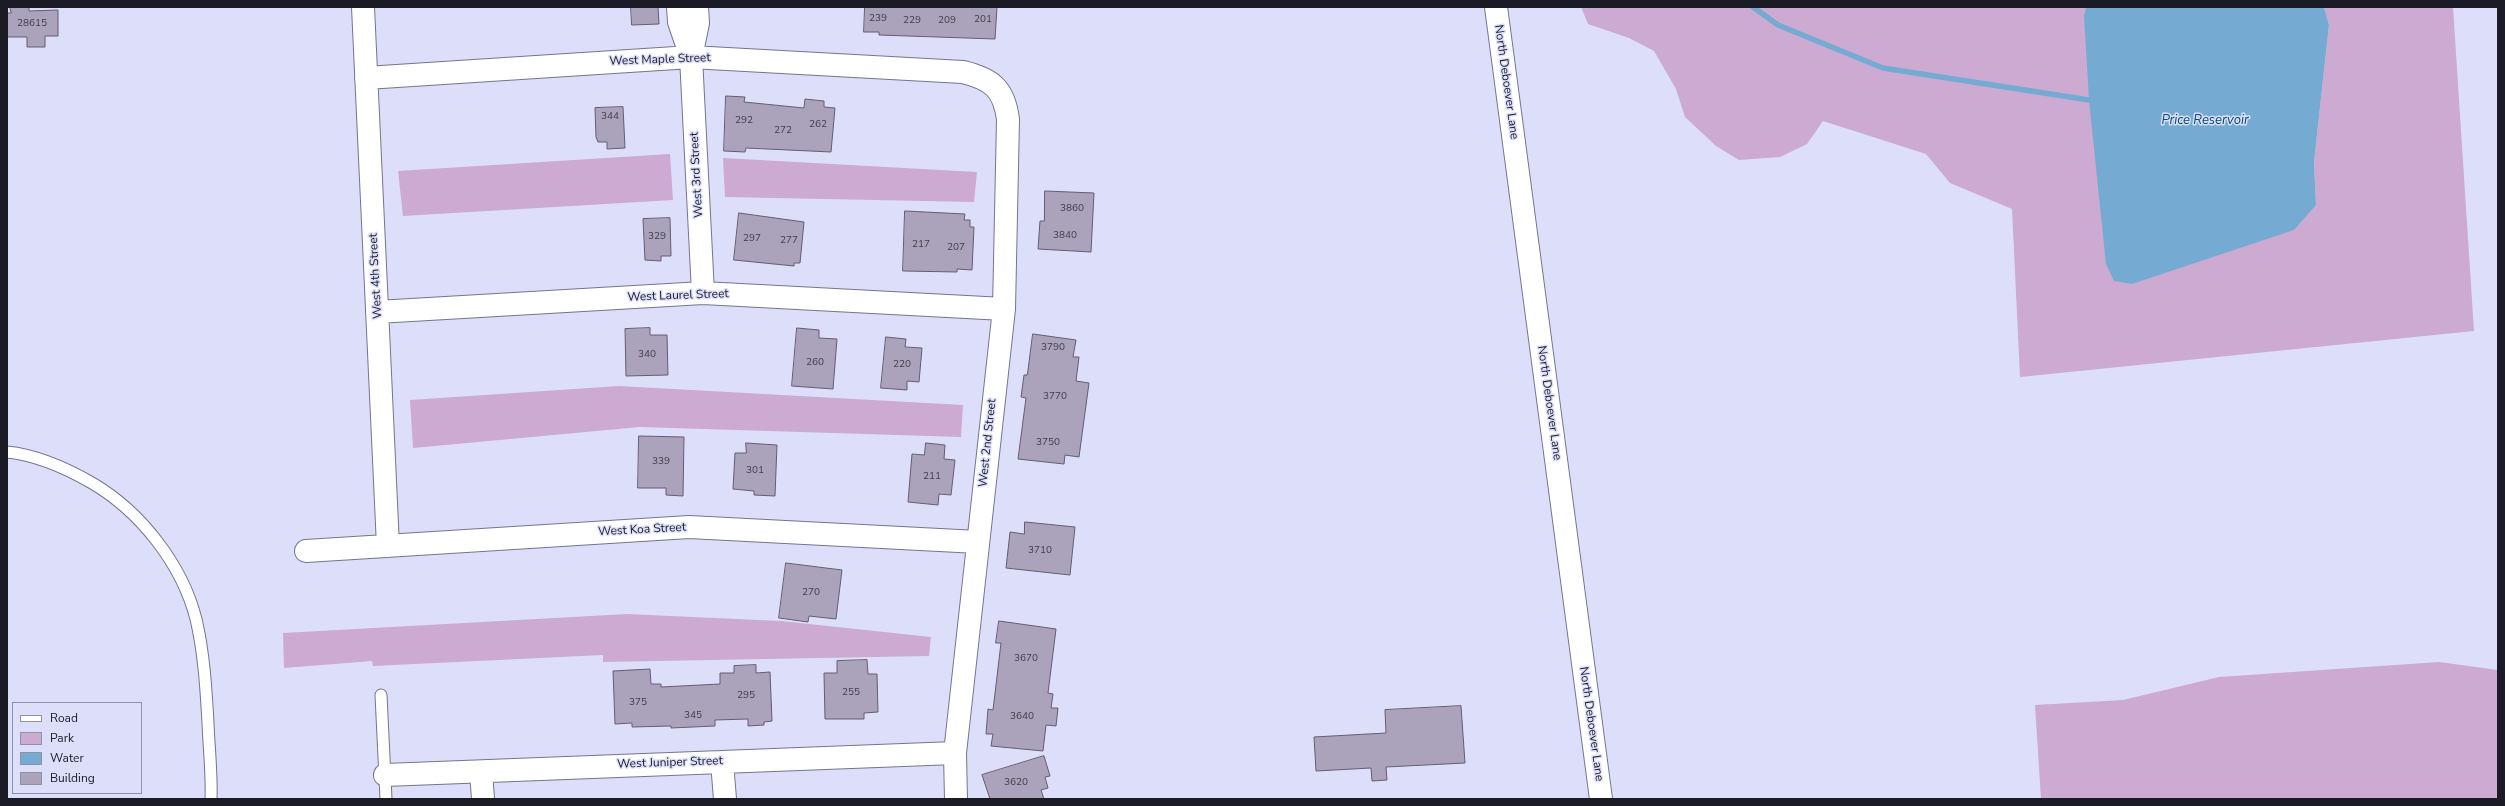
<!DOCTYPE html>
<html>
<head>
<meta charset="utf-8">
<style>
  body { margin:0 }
  #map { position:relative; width:2505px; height:806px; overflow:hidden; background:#dddffa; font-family:"Nunito Sans",sans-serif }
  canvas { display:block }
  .frame { position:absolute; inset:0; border:8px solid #1a1b24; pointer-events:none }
  .legend { position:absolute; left:12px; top:702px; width:130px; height:92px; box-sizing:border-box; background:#dddffa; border:1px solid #8f91a4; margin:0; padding:5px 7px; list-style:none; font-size:12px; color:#1a1b24 }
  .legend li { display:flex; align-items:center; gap:8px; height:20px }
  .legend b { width:20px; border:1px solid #8f91a4 }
</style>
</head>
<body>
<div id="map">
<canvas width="2505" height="806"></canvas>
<div class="frame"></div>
<ul class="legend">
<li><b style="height:5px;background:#fff"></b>Road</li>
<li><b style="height:11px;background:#ccaad2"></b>Park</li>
<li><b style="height:11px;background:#75abd3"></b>Water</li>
<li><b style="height:11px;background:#aba3bb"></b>Building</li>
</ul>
</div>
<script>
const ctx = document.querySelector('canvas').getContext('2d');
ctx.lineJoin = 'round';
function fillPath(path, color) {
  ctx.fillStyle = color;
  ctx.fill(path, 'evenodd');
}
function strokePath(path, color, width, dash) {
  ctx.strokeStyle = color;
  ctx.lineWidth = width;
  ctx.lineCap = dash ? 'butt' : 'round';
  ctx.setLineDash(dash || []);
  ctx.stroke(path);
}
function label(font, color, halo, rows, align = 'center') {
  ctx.font = font + ' "Nunito Sans",sans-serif';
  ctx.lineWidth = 3;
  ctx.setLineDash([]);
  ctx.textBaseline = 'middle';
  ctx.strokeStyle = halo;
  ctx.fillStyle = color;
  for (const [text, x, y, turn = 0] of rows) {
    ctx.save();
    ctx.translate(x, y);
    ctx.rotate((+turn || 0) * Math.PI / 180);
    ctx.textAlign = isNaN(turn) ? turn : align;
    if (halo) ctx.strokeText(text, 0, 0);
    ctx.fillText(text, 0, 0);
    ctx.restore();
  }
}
const green = new Path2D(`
  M1581 7H2086L2084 15 2316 205 2314 162 2329 25 2324 7H2453L2474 331 2020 377 2012 209 1950 183 1926 154 1823 121 1807 144 1780 157 1739 160 1716 146 1685 117 1676 89 1654 51 1629 38 1588 24Z
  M670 154 673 200 403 216 398 171Z
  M723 158 977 172 974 202 725 197Z
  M619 386 963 405 961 437 640 427 413 448 410 400Z
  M627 614 781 621 931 637 929 656 603 662V655L373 666 372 661 284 668 283 633Z
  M2439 662 2498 670V799H2041L2035 705 2123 700 2219 677Z`);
const water = new Path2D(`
  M2086 7H2324L2329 25 2314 162 2316 205 2294 230 2132 284 2114 281 2106 264 2089 100 2084 15Z`);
const stream = new Path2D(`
  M1753 7 1778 25 1883 68 2089 100`);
const building = new Path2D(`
  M10 7H29V11L58 10V36H45V47H27V37H7V13H11Z
  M631 7H658L659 24 632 25Z
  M865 7H997L995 39 879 35V32H864Z
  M726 96 745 97 744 102 804 108 805 99 824 101V107L835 108 831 152 746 148 745 152 724 151Z
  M623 107 625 148 607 149V142H598L596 137 595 108Z
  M1045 191 1094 193 1091 252 1038 249 1040 221H1044Z
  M905 211 965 214 964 220H970V227H974L972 270 957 269V272L903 271Z
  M739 213 804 222 800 263H794V266L734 260Z
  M670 218 671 256H661V261L645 260 643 219Z
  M650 328V335H667L668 375 626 376 625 329Z
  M797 328 819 330V338L837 339 833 389 792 386Z
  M1033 334 1076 340 1073 357H1079L1076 381 1089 383 1079 457 1065 455 1064 464 1018 459 1026 398 1021 397 1024 375H1027Z
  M886 337 906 339 905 347 922 348 919 382 907 381V390L881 388Z
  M639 436 684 437 683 496 666 495V488H638Z
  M746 443 777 445 775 496 754 495V491L733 489 735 453H746Z
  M926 443 945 445 944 459 955 460 951 495 939 494 938 505 908 502 912 454 924 455Z
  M1025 522 1075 527 1070 575 1006 568 1010 532 1024 534Z
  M786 563 842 570 836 619 809 616 808 622 779 618Z
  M999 621 1056 629 1048 693 1053 694 1051 708H1058L1056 726 1046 725 1043 751 991 746 993 734H986L988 709 993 710 1001 643H996Z
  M867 660 868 674H877L878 712 864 713V719H825L824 673H837V661Z
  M756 665V673L770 672 772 721 764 722V725L748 726V719L715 720V726L671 728V726L632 727V723L615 724 613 671 650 669 651 684H661V687L720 684V673H734V666Z
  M1461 706 1465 763 1386 767 1387 780 1372 781 1371 768 1316 771 1314 737 1386 733 1385 710Z
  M1044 756 1050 776 1045 777 1048 788 1041 790 1044 799H990L982 775Z`);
const lane = new Path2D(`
  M7 452C37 455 66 468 92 483 140 511 182 564 196 619 204 653 206 688 208 723 209 749 212 774 211 799
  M381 695 386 799`);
const street = new Path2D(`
  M363 7 388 546
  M678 7 679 22 691 57 698 23 697 7
  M1496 7 1601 799
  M691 57 703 293
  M366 78 691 57 963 72C992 79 1004 89 1008 119L1004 309 955 753 956 799
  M377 312 703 293 1004 309
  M306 551 689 527 978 542
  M722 762 725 799
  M481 772 483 799
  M385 775 955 753`);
const numberNames = [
  ["239",878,19],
  ["201",983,20],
  ["229",912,21],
  ["209",947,21],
  ["28615",32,24],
  ["344",610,117],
  ["292",744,121],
  ["262",818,125],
  ["272",783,131],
  ["3860",1072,209],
  ["3840",1065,236],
  ["329",657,237],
  ["297",752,239],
  ["277",789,241],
  ["217",921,245],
  ["207",956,248],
  ["3790",1053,348],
  ["340",647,355],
  ["260",815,363],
  ["220",902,365],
  ["3770",1055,397],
  ["3750",1048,443],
  ["339",661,462],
  ["301",755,471],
  ["211",932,477],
  ["3710",1040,551],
  ["270",811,593],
  ["3670",1026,659],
  ["255",851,693],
  ["295",746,696],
  ["375",638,703],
  ["345",693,716],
  ["3640",1022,717],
  ["3620",1016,783]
];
const streetNames = [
  ["West Maple Street",660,60,-2],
  ["North Deboever Lane",1506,82,82],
  ["West 3rd Street",697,175,-93],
  ["West 4th Street",376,276,-93],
  ["West Laurel Street",678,296,-2],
  ["North Deboever Lane",1549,403,82],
  ["West 2nd Street",988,443,-84],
  ["West Koa Street",642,530,-3],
  ["North Deboever Lane",1591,724,82],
  ["West Juniper Street",670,763,-2]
];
const waterNames = [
  ["Price Reservoir",2205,121]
];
fillPath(green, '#ccaad2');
fillPath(water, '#75abd3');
strokePath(stream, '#75abd3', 5.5);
fillPath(building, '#aba3bb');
strokePath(building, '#645c72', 1);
strokePath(lane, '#73758c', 13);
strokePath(street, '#73758c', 24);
strokePath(lane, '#fff', 11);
strokePath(street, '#fff', 22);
label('10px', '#3e3d4a', null, numberNames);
label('12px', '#1a1b24', '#dddffa', streetNames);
label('italic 13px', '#02486e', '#dddffa', waterNames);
</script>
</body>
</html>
